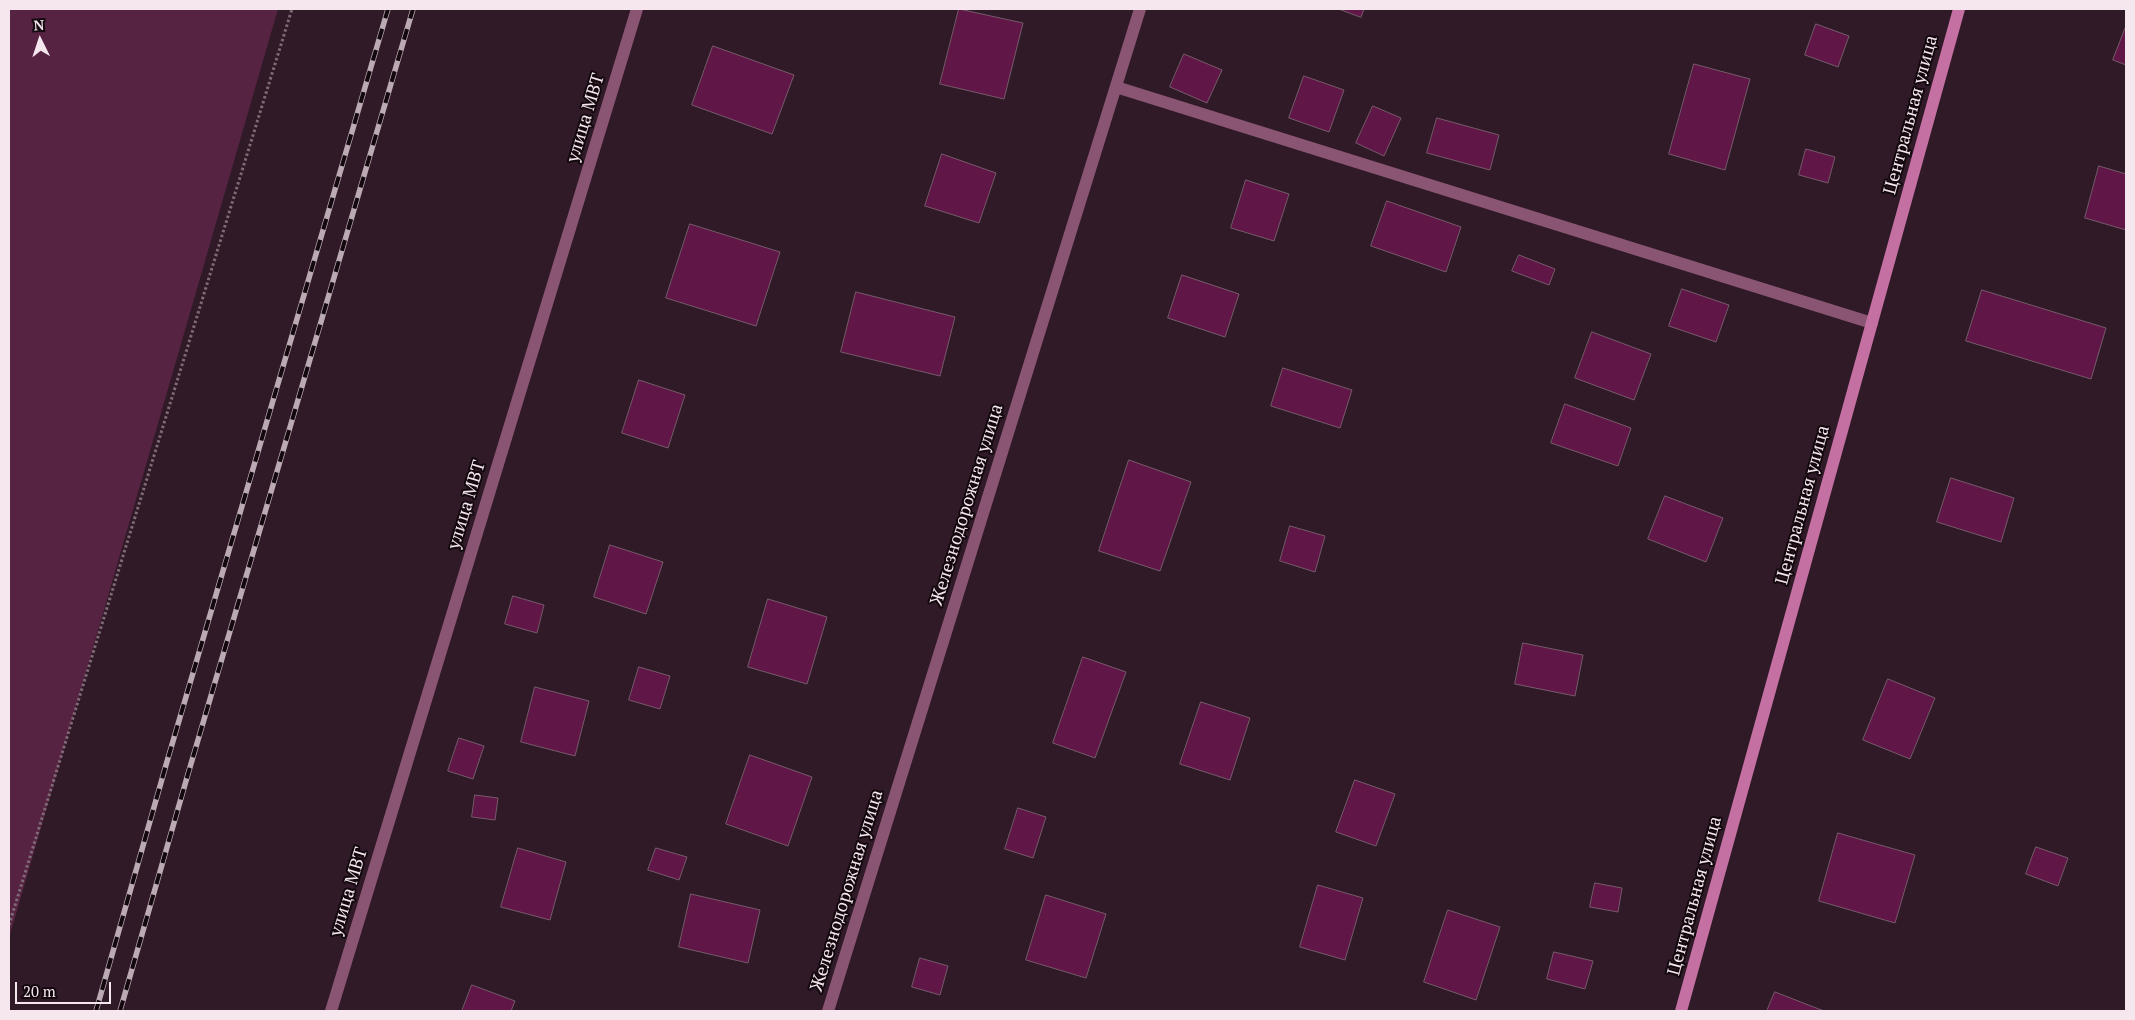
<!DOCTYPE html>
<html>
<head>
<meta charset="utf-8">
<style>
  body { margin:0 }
  #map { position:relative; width:2135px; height:1020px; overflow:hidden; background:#301a27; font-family:"PT Serif",serif }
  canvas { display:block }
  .frame { position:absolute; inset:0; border:10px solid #f6e6ee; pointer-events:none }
  .north { position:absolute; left:15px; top:15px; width:50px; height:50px; -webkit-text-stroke:4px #12080e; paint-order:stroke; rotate:356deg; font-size:14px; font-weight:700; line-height:20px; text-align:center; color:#f6e6ee }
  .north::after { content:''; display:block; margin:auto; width:18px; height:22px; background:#f6e6ee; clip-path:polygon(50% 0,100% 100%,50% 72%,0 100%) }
  .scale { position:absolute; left:15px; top:982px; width:96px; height:22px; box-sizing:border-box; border:2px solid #f6e6ee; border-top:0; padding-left:6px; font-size:15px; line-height:18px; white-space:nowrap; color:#f6e6ee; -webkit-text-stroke:4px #12080e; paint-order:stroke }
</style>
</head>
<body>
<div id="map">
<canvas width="2135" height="1020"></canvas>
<div class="frame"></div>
<div class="north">N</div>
<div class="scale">20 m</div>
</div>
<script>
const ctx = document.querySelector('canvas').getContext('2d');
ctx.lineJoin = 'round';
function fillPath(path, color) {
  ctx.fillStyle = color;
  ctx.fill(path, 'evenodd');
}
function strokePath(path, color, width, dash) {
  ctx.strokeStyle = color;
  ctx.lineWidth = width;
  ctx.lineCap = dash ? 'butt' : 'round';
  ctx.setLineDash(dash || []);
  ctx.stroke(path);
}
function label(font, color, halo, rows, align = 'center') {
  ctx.font = font + ' "PT Serif",serif';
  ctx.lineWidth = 4;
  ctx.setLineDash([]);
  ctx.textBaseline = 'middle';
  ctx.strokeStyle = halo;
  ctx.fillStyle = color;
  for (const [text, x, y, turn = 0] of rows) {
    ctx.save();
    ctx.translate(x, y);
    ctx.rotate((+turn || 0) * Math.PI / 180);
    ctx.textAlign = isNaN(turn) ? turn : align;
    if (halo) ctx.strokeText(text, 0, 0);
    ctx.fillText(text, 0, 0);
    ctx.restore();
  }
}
const green = new Path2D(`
  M9 9H278L9 938Z`);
const building = new Path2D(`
  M959 9 1023 23 1004 99 940 84Z
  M1339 9H1364L1361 17Z
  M1816 24 1849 36 1838 67 1805 55Z
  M2126 26V65L2113 60Z
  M713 46 794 75 772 134 692 105Z
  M1184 54 1222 70 1207 103 1170 87Z
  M1694 64 1750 79 1725 170 1669 154Z
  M1304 76 1344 90 1329 132 1289 118Z
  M1373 106 1401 118 1384 156 1356 143Z
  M1437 118 1499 135 1490 170 1427 153Z
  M1806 149 1835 157 1828 183 1799 175Z
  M942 154 996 173 979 223 925 206Z
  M2099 166 2126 174V230L2085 218Z
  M1246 180 1289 194 1274 241 1231 228Z
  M1387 201 1461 227 1446 272 1371 246Z
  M690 224 780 252 756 326 666 298Z
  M1519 255 1555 269 1549 285 1512 271Z
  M1182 275 1239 294 1225 337 1168 318Z
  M1682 289 1729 305 1716 342 1669 326Z
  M1982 290 2106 328 2091 379 1966 341Z
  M856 292 955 317 940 376 841 352Z
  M1592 332 1651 354 1634 400 1575 378Z
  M1283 368 1352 390 1340 428 1271 406Z
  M639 380 685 395 668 448 622 433Z
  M1565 404 1631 428 1618 466 1551 443Z
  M1129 460 1191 482 1160 571 1099 551Z
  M1951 478 2014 498 2001 542 1937 522Z
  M1665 496 1723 518 1706 562 1648 539Z
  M1290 526 1325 536 1315 572 1280 561Z
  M610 545 663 562 646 614 594 597Z
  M513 596 544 605 537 633 505 624Z
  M768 599 827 617 807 684 748 667Z
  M1523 643 1583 655 1575 696 1515 684Z
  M1083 657 1126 672 1095 758 1053 743Z
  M639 667 670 676 660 709 629 700Z
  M1888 679 1935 698 1910 759 1863 740Z
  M535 687 589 701 575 756 521 742Z
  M1201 702 1250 718 1230 780 1180 764Z
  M459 738 484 746 473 779 448 771Z
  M750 755 812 777 788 846 726 824Z
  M1355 780 1395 794 1376 846 1336 832Z
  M475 795 498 798 495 820 472 817Z
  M1018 808 1046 817 1033 858 1005 849Z
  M1838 833 1915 855 1895 923 1819 901Z
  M2036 847 2068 858 2058 886 2026 874Z
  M518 848 566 862 550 920 501 907Z
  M656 848 687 857 679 880 648 870Z
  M1595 883 1622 888 1618 912 1590 907Z
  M1318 885 1363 898 1345 960 1300 947Z
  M691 894 760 910 748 963 679 947Z
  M1046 895 1106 914 1086 978 1026 960Z
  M1448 910 1500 927 1476 1000 1424 982Z
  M1554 952 1593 961 1585 989 1547 979Z
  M920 958 948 966 940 995 912 987Z
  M472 985 515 1001 511 1011H462Z
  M1775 992 1824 1011H1767Z`);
const path = new Path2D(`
  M9 925 292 9`);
const lane = new Path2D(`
  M1116 87 1872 323`);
const street = new Path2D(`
  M331 1011 637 9
  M828 1011 1140 9`);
const secondary = new Path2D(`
  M1681 1011 1959 9`);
const rail = new Path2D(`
  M96 1011 166 765 388 9
  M120 1011 188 774 413 9`);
const streetNames = [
  ["Центральная улица",1911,115,-75],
  ["улица МВТ",586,118,-73],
  ["улица МВТ",467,505,-73],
  ["Железнодорожная улица",967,505,-73],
  ["Центральная улица",1803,505,-75],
  ["Железнодорожная улица",847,891,-73],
  ["улица МВТ",349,892,-73],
  ["Центральная улица",1695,896,-75]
];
fillPath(green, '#562343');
fillPath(building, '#611648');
strokePath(building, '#765b6a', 1);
strokePath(path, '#7f6b76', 3, [2.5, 2.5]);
strokePath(lane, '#8a5573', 12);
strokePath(street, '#8a5573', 12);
strokePath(secondary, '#c470a2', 12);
strokePath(rail, '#bba9b3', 5.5);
strokePath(rail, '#12080e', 4, [11]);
label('18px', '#f6e6ee', '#12080e', streetNames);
</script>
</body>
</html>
